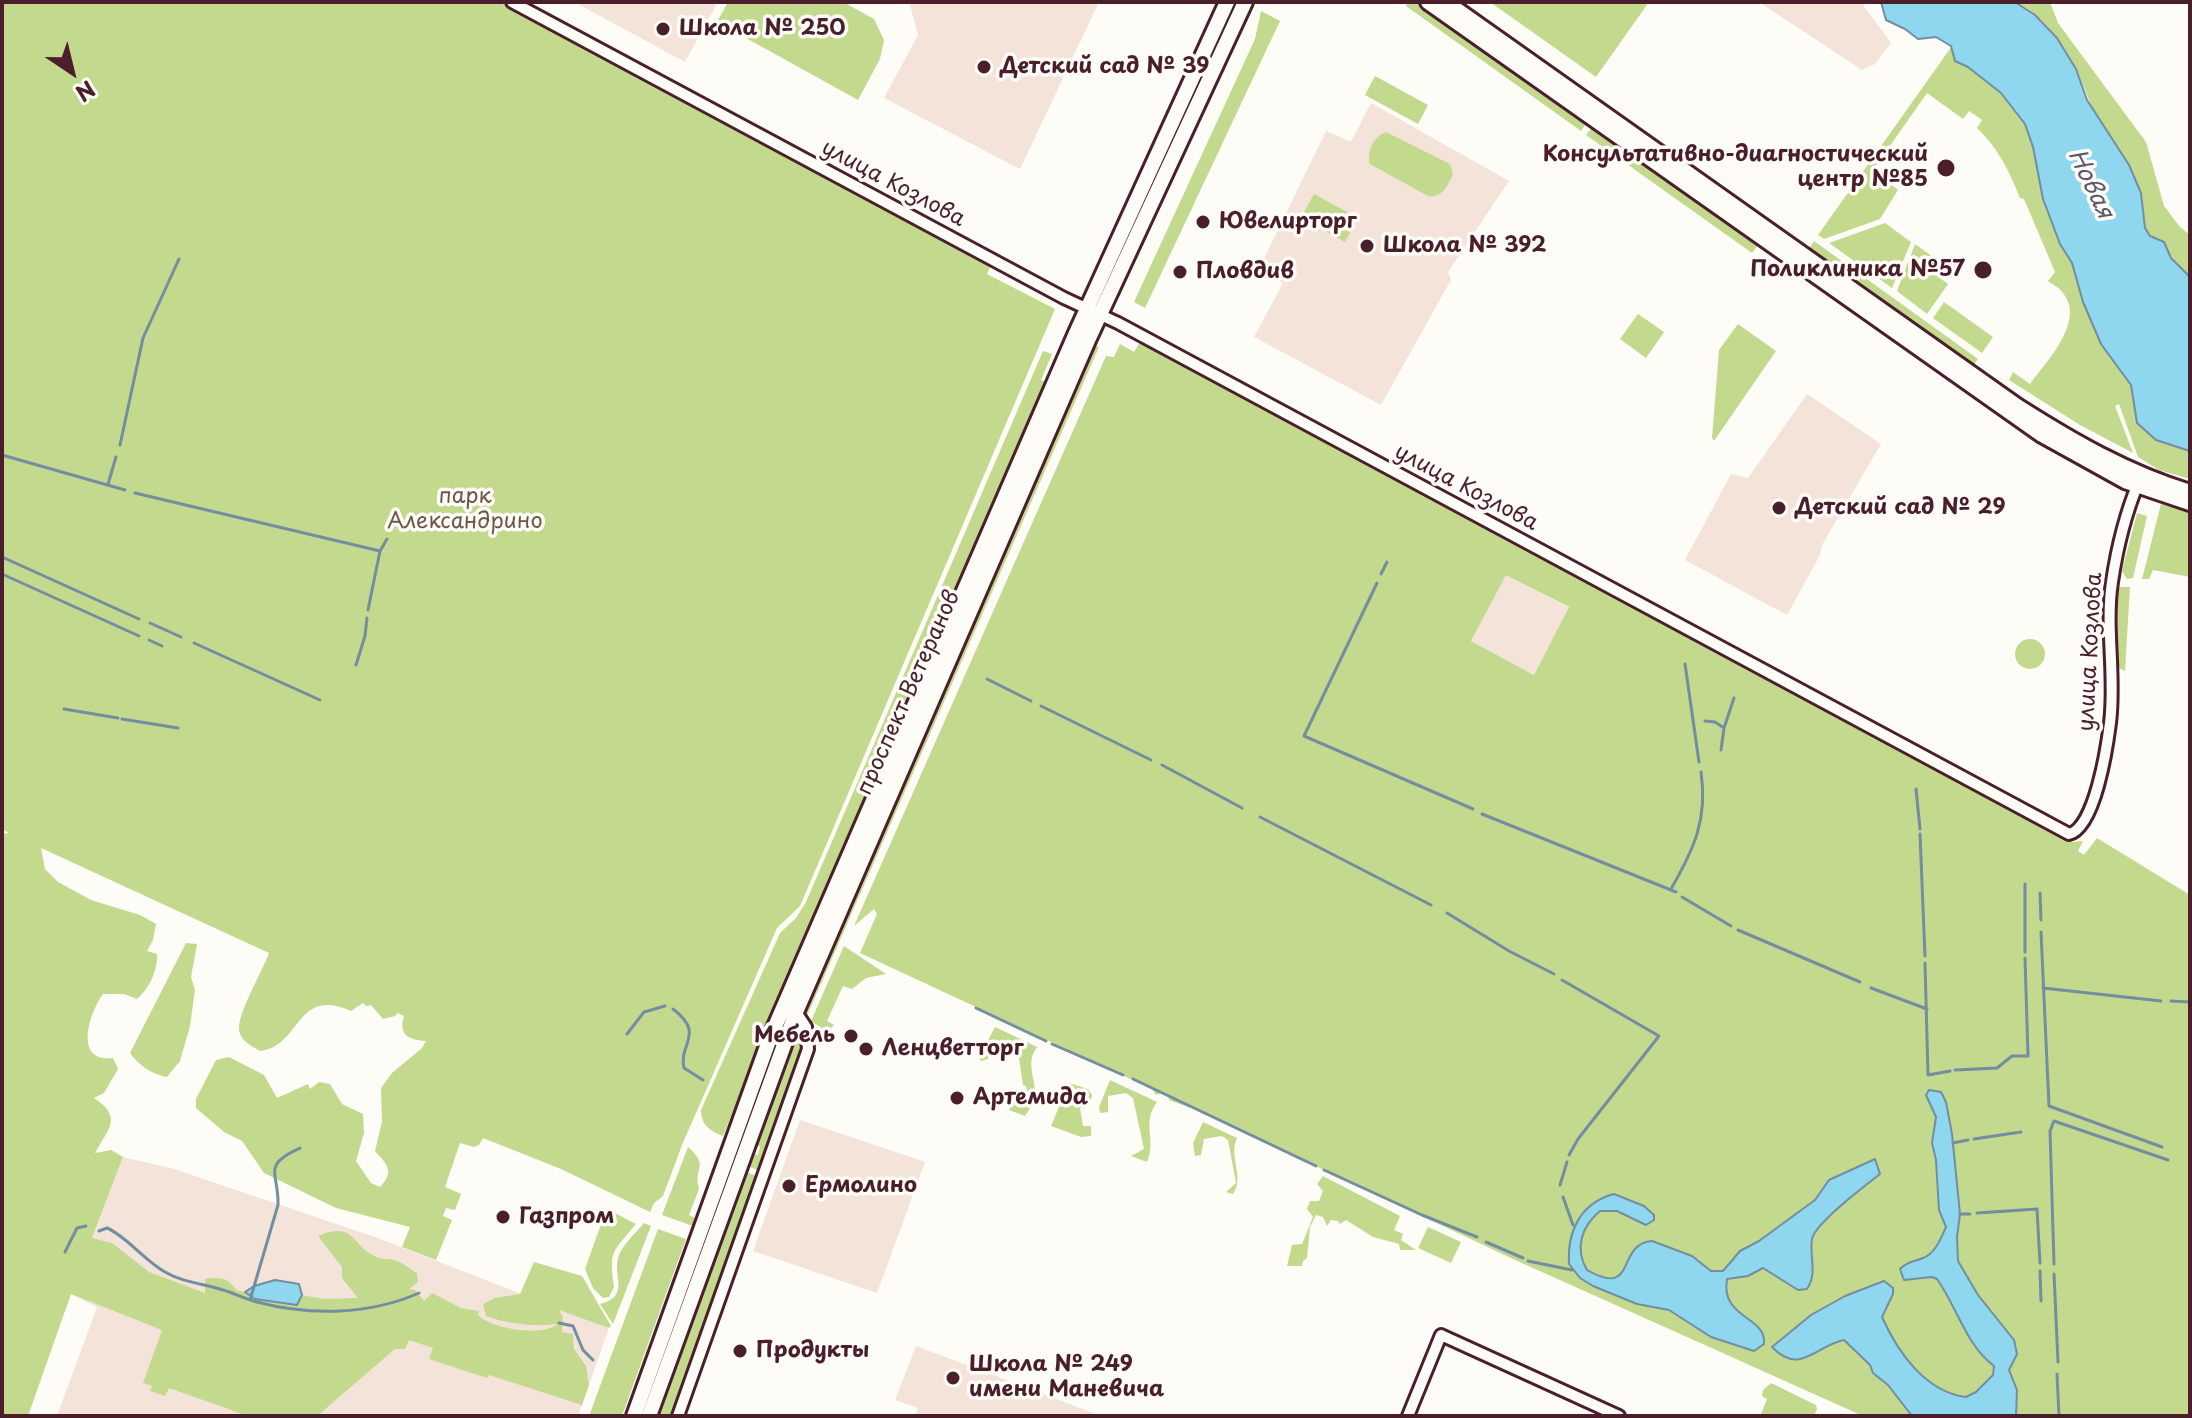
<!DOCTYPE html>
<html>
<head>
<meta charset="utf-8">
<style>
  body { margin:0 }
  #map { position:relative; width:2192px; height:1418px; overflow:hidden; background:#fdfcf7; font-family:"Playpen Sans",sans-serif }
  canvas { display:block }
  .frame { position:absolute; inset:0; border:4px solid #4a1f2b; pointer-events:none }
  .north { position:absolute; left:32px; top:32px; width:80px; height:80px; -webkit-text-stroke:6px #fdfcf7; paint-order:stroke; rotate:145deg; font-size:22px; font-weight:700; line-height:32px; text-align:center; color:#4a1f2b }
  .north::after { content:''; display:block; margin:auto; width:28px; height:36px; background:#4a1f2b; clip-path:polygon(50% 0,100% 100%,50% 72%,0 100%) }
</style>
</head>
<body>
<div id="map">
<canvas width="2192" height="1418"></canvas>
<div class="frame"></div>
<div class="north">N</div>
</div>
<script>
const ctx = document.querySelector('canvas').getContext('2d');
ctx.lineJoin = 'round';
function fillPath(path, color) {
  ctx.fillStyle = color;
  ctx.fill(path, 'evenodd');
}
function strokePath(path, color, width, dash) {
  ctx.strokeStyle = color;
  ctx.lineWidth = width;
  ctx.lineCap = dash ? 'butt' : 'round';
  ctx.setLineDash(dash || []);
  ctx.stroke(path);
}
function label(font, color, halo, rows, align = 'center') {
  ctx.font = font + ' "Playpen Sans",sans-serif';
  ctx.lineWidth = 7;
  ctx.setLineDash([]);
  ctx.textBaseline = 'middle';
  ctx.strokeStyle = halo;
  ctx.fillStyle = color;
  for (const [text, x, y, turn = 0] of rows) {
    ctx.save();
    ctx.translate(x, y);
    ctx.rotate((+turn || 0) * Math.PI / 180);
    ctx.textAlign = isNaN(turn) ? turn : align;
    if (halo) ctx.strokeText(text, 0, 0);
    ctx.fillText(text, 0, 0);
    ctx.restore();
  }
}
const built = new Path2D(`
  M574 2H718L685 62Z
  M911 2H1099L1020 169 884 98 918 35 910 5Z
  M1759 2H1861L1891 43 1875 64 1862 70Z
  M1371 103 1509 181 1448 272 1451 280 1381 405 1254 337 1283 283 1259 269 1326 131 1351 142Z
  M1807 394 1881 444 1822 545 1820 555 1787 615 1685 560 1731 474 1748 478Z
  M1506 574 1569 608 1534 675 1471 641Z
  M800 1120 925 1162 877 1293 753 1251Z
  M123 1157 174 1169 375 1237 609 1328 578 1416H57L97 1307 71 1294Z
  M916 1346 1025 1387 1101 1416H915L918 1408 895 1400Z`);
const green = new Path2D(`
  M2 2H499L991 265 987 274 1055 309 800 906 777 928 682 1145 663 1196 654 1203 650 1212 561 1169 483 1138 479 1145 474 1147 460 1143 445 1187 461 1194 455 1210 446 1208 443 1216 452 1220 436 1260 402 1247 410 1227 336 1208 264 1173 242 1141 224 1132 196 1108V1099L216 1060 229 1057 264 1075 277 1098 308 1084 310 1089 319 1082 330 1084 342 1104 363 1114 364 1133 356 1161 371 1183 380 1187C395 1172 387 1164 375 1151L382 1122 381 1088 392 1073 422 1048 426 1041C409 1040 398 1035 404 1016L398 1013 395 1016 383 1019 371 1005 366 1006 363 1003 351 1011C295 986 302 1046 260 1051 251 1046 238 1039 239 1027 240 1009 262 972 269 953L41 848 45 869 58 882 91 900 140 915 156 924 153 940 147 951 157 954C158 970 149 989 137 999L124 994H103C89 1013 73 1063 113 1058L118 1069 104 1093 94 1098C123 1117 109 1128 95 1153L111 1150 123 1157 92 1238 112 1243 149 1272 205 1293V1279C219 1277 228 1277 236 1290L245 1292 255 1299 297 1305 302 1295 324 1299 358 1298 342 1278V1267L318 1236C354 1221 351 1244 374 1256 381 1260 387 1258 394 1260 402 1262 410 1269 417 1273L418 1282 409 1289 415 1290 424 1301 432 1293 461 1308 479 1311 478 1315C491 1329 543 1337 558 1324 534 1327 508 1324 486 1316L483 1304 495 1298 520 1294 534 1262 582 1276 611 1326 609 1328 559 1310 563 1318 562 1332 573 1334 574 1349 586 1366 589 1385 582 1405 489 1375 487 1378 429 1359 433 1348 409 1340 405 1349H395L317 1416H248L169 1388 165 1396 150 1391 152 1386 143 1383 162 1330 71 1294 28 1416H2V834L9 833 2 829Z
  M728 2H843L874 19 884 40 880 59 858 100 717 22Z
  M1408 2H1416L1587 122 1581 131 1406 6Z
  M1490 2H1649L1596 77Z
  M2015 2H2050L2058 23 2146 142 2164 206 2180 227 2190 235V277L2171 258 2164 242C2159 238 2153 238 2149 234 2140 224 2145 204 2141 192 2131 165 2112 143 2098 119 2090 106 2087 93 2081 80 2069 50 2045 15 2015 2Z
  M1261 11 1280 21 1145 308 1134 302 1255 39Z
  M1952 46 1955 61 1968 67 2001 93 2025 124 2033 147 2043 199 2060 244 2072 263 2083 302 2101 343 2131 385 2137 423 2156 440 2190 451V479L2159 470 2138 457 2119 404 2115 406 2133 453 2080 425 2009 380 2013 372 2030 384C2046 362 2086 321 2063 293 2060 288 2052 284 2048 281L2055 272 2024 199 2020 198C2009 171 1999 149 1977 128L1982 120 1969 111 1963 119 1927 93 1873 170 1898 190 1880 219 1824 239 1818 235Z
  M1375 76 1428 105 1418 124 1365 95Z
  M1593 126 1759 244 1752 253 1586 135Z
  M1386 132 1450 164 1453 174C1447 186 1443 198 1428 196L1370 164C1366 152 1374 136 1386 132Z
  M1314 194 1358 218 1345 242 1301 218Z
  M1885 223 1911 242 1892 288 1829 243Z
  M1814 241 1978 359 1972 367 1808 250Z
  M1915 244 1940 262 1933 273 1948 284 1927 314 1897 291Z
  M1944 302 1993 337 1982 353 1933 318Z
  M1638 314 1664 332 1646 358 1620 339Z
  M1738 324 1776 351 1714 441 1712 438 1719 350Z
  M1140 342 2061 837 2073 842 2083 841 2078 851 2084 855 2097 838 2190 895V1416H1863L1513 1259 1199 1111 1169 1100V1097L1161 1093 1156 1095 1152 1089 860 953 877 914 874 909 854 926 1106 356 1114 357 1120 344 1134 352ZM1506 575 1569 607 1534 675 1471 641Z
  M1092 344 1099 347 806 1018 803 1012Z
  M1043 351 1052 354 1041 380 1045 382 814 914 723 1136C710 1131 701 1125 701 1110L780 933 796 918 806 902Z
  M2161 504 2190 512V577L2153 570 2149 579H2142Z
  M2137 513 2147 516 2133 578 2127 579 2122 571Z
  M2120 587H2130L2125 671 2119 668 2117 664 2116 588Z
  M2015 654a15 15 0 1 1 30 0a15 15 0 1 1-30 0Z
  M186 943 197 944 191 977 195 990 190 1026 180 1061 167 1077C153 1075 138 1065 130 1053Z
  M844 946 886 974 866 978 852 989 843 986 827 1021 834 1025 831 1028H822L811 1021Z
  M995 1027 1037 1047C1024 1064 1038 1080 1034 1098 1033 1104 1028 1111 1025 1116L1009 1110 1014 1102 1024 1100 1028 1096 1026 1086 1023 1085 1017 1045 1008 1040 991 1043 988 1059 981 1061 979 1058Z
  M796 1029 802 1051 760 1171 750 1167 754 1154 758 1155 760 1147 757 1145 774 1100 769 1097Z
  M1110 1080 1157 1102C1141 1124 1157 1139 1147 1162L1131 1156 1144 1149 1133 1098 1126 1093 1108 1096V1112L1100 1113 1099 1107Z
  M1069 1083 1088 1089 1092 1095 1091 1101 1080 1108 1083 1126H1091V1136L1081 1137 1051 1126Z
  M1203 1122 1237 1138C1228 1156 1245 1177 1233 1194L1226 1192 1236 1183 1228 1140 1222 1136 1204 1139 1201 1155 1195 1156 1193 1143Z
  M688 1147C710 1166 693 1168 699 1189L689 1215 695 1218 693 1226 662 1215Z
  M742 1171 758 1176 672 1416H655Z
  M1323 1176 1400 1216 1394 1230 1403 1234 1401 1240 1416 1250H1400L1399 1244 1373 1237 1346 1220 1340 1224 1338 1221 1331 1220 1327 1226 1323 1217 1316 1215 1310 1227 1307 1258 1303 1261 1302 1266H1287L1292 1245 1302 1244 1313 1217 1307 1209 1310 1201H1319L1323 1191 1317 1184Z
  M609 1210 636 1224C612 1253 609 1250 614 1287L609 1297 603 1298 593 1288 585 1269 605 1213Z
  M644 1223 651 1226 613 1324 600 1304C632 1296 611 1275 619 1255 625 1242 635 1234 644 1223Z
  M1428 1227 1461 1242 1451 1263 1418 1248Z
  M658 1229 686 1239 622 1416H589Z
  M1771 1383 1816 1405 1817 1409 1814 1416 1761 1414 1767 1399 1762 1396 1763 1390Z`);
const water = new Path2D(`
  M1881 2H2015L2035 15 2057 38 2076 69 2087 100 2129 165 2141 193 2145 228 2150 236 2164 242 2171 258 2190 277V451L2156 440 2137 423 2131 385 2101 344 2083 302 2072 263 2060 244 2043 199 2033 147 2025 124 2001 93 1968 67 1955 61 1951 46 1936 37 1918 39 1905 29 1886 20Z
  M1929 1090 1941 1092 1946 1102 1952 1134 1960 1214 1957 1237 1958 1261 1978 1295 2014 1340 2017 1354 2009 1370 2017 1390 2016 1416H1912L1888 1385 1873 1373 1870 1365 1844 1340C1815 1346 1800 1376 1772 1347L1811 1315 1845 1296 1884 1281 1893 1288V1294L1882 1317C1898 1353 1926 1392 1966 1397L1976 1392 1993 1375 1994 1366C1966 1345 1958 1309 1937 1279L1932 1277 1904 1280 1900 1269C1908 1261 1914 1262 1923 1258 1935 1254 1941 1238 1946 1227L1939 1210 1936 1160 1932 1143 1936 1117 1926 1095Z
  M1875 1159 1880 1174C1866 1185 1815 1223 1812 1239 1809 1256 1818 1273 1807 1289L1798 1290 1763 1268 1748 1276 1727 1279C1720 1319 1767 1316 1764 1344L1754 1351 1711 1337 1669 1310 1637 1304 1593 1286 1580 1278 1569 1264C1567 1232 1580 1203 1614 1194L1644 1206 1654 1215V1220L1646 1225 1617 1211H1600C1582 1226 1574 1248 1587 1270 1638 1299 1615 1244 1652 1241L1692 1256 1711 1271H1723L1740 1251 1759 1241 1815 1200 1829 1180Z
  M275 1280 299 1284 302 1295 297 1305 255 1299 245 1292 254 1286Z`);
const stream = new Path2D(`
  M120 445 143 338 179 259
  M2 455 125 490
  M108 484 116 457
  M135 493 380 551
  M2 557 139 619
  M2 574 139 636
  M1381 574 1387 562
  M1377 583 1304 736 1473 809
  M368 610 380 551 387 539
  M150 623 181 637
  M149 640 162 646
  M194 643 320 700
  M1685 664 1699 762
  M356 665 365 636 367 618
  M987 679 1031 701
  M1041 706 1151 760
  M64 709 118 718
  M122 719 178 728
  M1705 721 1715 722 1724 728 1734 698
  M1721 750 1724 728
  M1162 765 1242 808
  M1916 789 1920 829
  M1482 814 1676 892
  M1260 817 1431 905
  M1920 834 1925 956
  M2025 884V952
  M1671 889C1694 849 1708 819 1701 772
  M2040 893 2041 920
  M1682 897 1731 926
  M1447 913 1509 951 1554 974
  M1738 930 1860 982
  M2041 932 2049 1106 2162 1147
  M1925 963 1928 1075 1950 1071
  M1562 980 1659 1036 1578 1139 1569 1155
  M1871 988 1927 1009
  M2043 988 2161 1001
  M2171 1001 2190 1002
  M976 1008 1046 1041
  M673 1009C706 1034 678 1044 684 1068L703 1080
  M627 1034 644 1012 665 1006
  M1052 1044 1123 1075
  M1955 1070 1997 1068 2012 1056H2028L2025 958
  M1133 1079 1316 1166
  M1974 1139 2021 1132
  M1953 1143 1968 1140
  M1324 1170 1422 1215 1477 1237
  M1560 1185 1567 1162
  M1563 1197 1573 1225
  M1977 1213 2037 1209 2040 1263
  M1960 1214H1970
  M99 1231 107 1228C126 1236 144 1260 165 1272 184 1283 202 1283 223 1290 234 1293 245 1299 257 1302 310 1316 369 1315 419 1293
  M1486 1242 1523 1258
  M65 1252 77 1228 86 1226
  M1528 1261 1572 1270
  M2054 1264 2050 1131 2054 1121 2168 1160
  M2040 1271 2041 1301
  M2054 1274 2058 1362
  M250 1300 278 1205C279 1173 261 1165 300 1148
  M559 1323 573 1326 583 1350 593 1360
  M2057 1374 2059 1416`);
const street = new Path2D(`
  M512 2 1064 298 1118 323 2069 834C2095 828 2107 747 2110 723 2116 676 2105 628 2112 582 2117 548 2126 512 2139 481
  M678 1416 808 1049 806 1027 796 1012
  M1408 1416 1441 1335 1619 1416`);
const secondary = new Path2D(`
  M1428 2 2042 435 2125 481 2190 503
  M1446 2 2017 406C2072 441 2127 473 2190 492
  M634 1416 770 1038 1076 333 1227 2
  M649 1416 796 1012 1089 338 1245 2`);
const markers = [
  [663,29,8,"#4a1f2b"],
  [984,67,8,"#4a1f2b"],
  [1946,168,10,"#4a1f2b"],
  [1203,222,8,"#4a1f2b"],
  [1367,246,8,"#4a1f2b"],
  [1983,270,10,"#4a1f2b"],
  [1180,272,8,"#4a1f2b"],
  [1779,508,8,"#4a1f2b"],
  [851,1036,8,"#4a1f2b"],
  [866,1049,8,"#4a1f2b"],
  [957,1098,8,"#4a1f2b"],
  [789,1186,8,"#4a1f2b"],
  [503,1217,8,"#4a1f2b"],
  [740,1351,8,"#4a1f2b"],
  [953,1378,8,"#4a1f2b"]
];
const poiNames = [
  ["Школа № 250",679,29],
  ["Детский сад № 39",1000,67],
  ["Консультативно-диагностический",1928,155,"right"],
  ["центр №85",1928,180,"right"],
  ["Ювелирторг",1219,222],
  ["Школа № 392",1383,246],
  ["Поликлиника №57",1965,270,"right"],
  ["Пловдив",1196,272],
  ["Детский сад № 29",1795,508],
  ["Мебель",835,1036,"right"],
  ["Ленцветторг",882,1049],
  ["Артемида",973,1098],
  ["Ермолино",805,1186],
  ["Газпром",519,1217],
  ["Продукты",756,1351],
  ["Школа № 249",969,1365],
  ["имени Маневича",969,1390]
];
const streetNames = [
  ["улица Козлова",893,184,28],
  ["улица Козлова",1466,488,28],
  ["улица Козлова",2091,652,-87],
  ["проспект Ветеранов",909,693,-66]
];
const parkNames = [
  ["парк",465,497],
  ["Александрино",465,522]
];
const waterNames = [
  ["Новая",2090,184,64]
];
fillPath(built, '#f4e3d9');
fillPath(green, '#c3d98e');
fillPath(water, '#8ed7ef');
strokePath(water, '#738da1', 2);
strokePath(stream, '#738da1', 3);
strokePath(street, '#4a1f2b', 16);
strokePath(secondary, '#4a1f2b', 20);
strokePath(street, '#fdfcf7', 10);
strokePath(secondary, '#fdfcf7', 14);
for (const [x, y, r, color] of markers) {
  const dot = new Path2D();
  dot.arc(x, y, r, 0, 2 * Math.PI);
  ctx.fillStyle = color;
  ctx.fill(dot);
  strokePath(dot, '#fdfcf7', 3);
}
label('bold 22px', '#4a1f2b', '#fdfcf7', poiNames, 'left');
label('22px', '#4a1f2b', '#fdfcf7', streetNames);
label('22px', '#6e5749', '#fdfcf7', parkNames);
label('italic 24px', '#5e5666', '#fdfcf7', waterNames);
</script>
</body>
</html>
